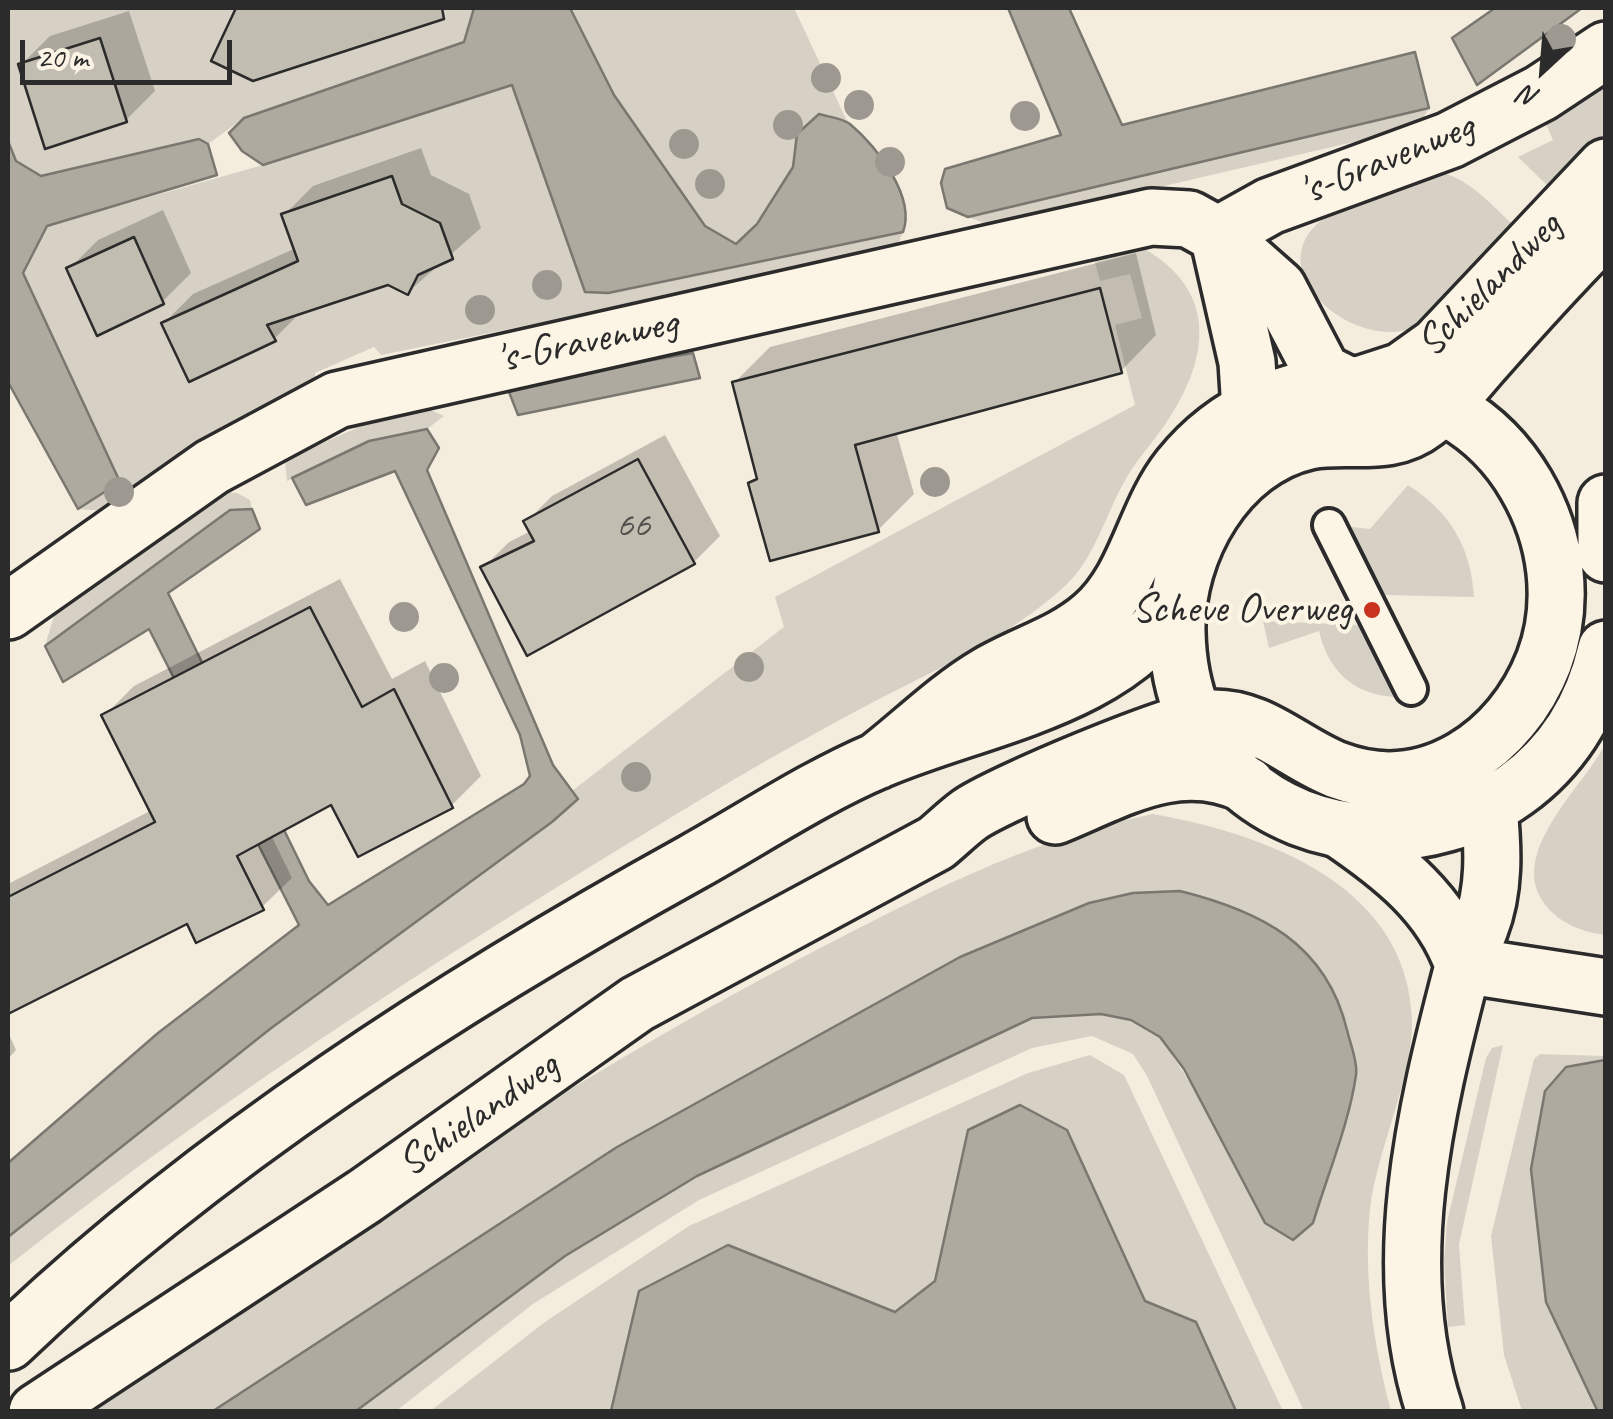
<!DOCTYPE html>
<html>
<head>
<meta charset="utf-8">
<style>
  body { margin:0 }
  #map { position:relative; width:1613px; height:1419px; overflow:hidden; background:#f4edde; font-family:Caveat,sans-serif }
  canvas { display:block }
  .frame { position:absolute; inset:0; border:10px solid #2b2b2b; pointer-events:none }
  .north { position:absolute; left:1493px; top:20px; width:100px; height:100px; -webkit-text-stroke:8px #fcf5e5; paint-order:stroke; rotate:206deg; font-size:28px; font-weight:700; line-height:40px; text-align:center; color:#2b2b2b }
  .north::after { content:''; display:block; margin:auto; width:35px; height:45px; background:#2b2b2b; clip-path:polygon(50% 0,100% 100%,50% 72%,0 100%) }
  .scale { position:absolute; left:20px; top:40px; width:212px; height:45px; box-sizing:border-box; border:5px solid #2b2b2b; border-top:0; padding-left:12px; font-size:30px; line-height:35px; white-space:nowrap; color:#2b2b2b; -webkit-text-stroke:8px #fcf5e5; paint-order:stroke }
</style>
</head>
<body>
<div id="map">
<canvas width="1613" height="1419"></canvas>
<div class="frame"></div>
<div class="north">N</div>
<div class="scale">20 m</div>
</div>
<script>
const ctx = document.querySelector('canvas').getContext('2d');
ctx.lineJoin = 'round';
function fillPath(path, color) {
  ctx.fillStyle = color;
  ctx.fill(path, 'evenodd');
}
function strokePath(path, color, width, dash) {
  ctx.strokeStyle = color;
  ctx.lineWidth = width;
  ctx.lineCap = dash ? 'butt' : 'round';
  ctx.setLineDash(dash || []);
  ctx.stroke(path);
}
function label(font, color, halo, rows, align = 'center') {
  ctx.font = font + ' Caveat,sans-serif';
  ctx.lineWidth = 8;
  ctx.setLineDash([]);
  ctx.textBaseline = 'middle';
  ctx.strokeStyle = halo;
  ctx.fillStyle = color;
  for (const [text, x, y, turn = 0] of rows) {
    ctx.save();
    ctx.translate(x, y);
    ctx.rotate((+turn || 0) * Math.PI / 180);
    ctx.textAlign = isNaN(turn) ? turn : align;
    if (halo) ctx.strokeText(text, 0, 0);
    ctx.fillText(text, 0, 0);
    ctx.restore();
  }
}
const green = new Path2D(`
  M8 8H474L464 42 244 118 208 144 199 139 41 176 16 161 8 141Z
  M570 8H794L847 121 819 114C797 161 774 207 737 244L705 226 614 95Z
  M1605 81V137L1552 190 1518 157 1553 140 1545 122Z
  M512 85 585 292 608 293 903 232 895 251 381 355 374 347 315 373V379L221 433 105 511 78 509 120 481 23 273 47 226 263 165Z
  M1429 108 1418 127 992 226 968 217Z
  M1434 172C1468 174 1493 208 1518 229 1488 261 1457 307 1418 326 1360 354 1264 278 1315 226 1333 207 1407 183 1434 172Z
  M1141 247C1218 289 1211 357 1166 423 1154 441 1138 458 1127 477 1106 512 1096 557 1066 585 1012 635 946 665 881 698 829 725 779 753 728 783 480 932 235 1086 8 1266V1237L270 1029 577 800 572 791 784 627 775 597 1135 405 1115 325 1142 318 1130 274 1100 281 1094 259Z
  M424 407 444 416 427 429 369 441 287 481 285 460 372 421Z
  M1408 485C1450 512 1471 547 1474 597L1384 595 1351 527 1370 529Z
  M222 492 237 493 250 500 252 509 230 510 45 646 56 609Z
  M1263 621 1359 625 1395 697C1353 695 1328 670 1319 631L1269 648Z
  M1605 745V935C1582 932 1558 923 1544 903 1508 853 1581 789 1605 745Z
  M1153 814C1266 834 1411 886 1412 1024 1412 1079 1377 1150 1370 1209 1363 1276 1374 1347 1391 1411H1304L1147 1076 1133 1054 1092 1036 1032 1048 699 1200 533 1304 396 1411H356L565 1256 697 1176 996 1032 1032 1018 1101 1014 1131 1020 1160 1037 1294 1240 1089 903 960 957 617 1147 213 1411 73 1412C313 1255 550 1089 805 956 921 896 1023 841 1153 814Z
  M1503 1045 1459 1244 1465 1325 1448 1327 1444 1262 1447 1222 1486 1058 1492 1048Z
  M1540 1054 1605 1056V1060L1566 1067 1546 1302 1598 1411H1522L1504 1355 1491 1236 1534 1059Z
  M1090 1055 1124 1075 1283 1411H1236L1196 1322 1145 1301 1067 1130H968L935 1281 894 1313 728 1245 639 1291 611 1411 429 1412 545 1322 689 1226 1028 1073Z`);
const water = new Path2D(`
  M474 8H570L614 95 705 226 736 244 757 224 793 167 797 134 819 114C829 117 842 118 850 124 877 147 916 197 903 232L608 293 585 292 512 85 263 165 242 151 229 133 244 118 464 42Z
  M1008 8H1069L1122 125 1415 52 1429 108 968 217 947 208 941 183 945 169 1061 135Z
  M1495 8H1582L1477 85 1452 38Z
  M199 139 208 144 217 175 47 226 23 273 120 482 78 509 8 382V141L16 161 41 176Z
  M693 353 700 378 518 415 509 392 553 377Z
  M427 429 439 448 427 470 553 765 578 799 552 822 270 1029 8 1237V1163L158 1033 299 925 149 629 63 682 45 646 230 510 252 509 260 529 168 593 309 881 328 905 524 784 530 776 520 735 395 471 306 505 292 478 369 441Z
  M1180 891C1260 911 1326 943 1347 1030 1350 1043 1358 1062 1356 1075 1349 1124 1327 1176 1313 1223L1293 1240 1265 1223 1184 1069 1160 1037 1131 1020 1101 1014 1032 1018 697 1176 565 1256 356 1411H213L617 1147 960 957 1089 903 1133 893Z
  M1605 1060 1606 1411 1598 1412 1546 1302 1531 1169 1545 1091 1566 1067Z
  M1020 1105 1067 1130 1145 1301 1196 1322 1236 1411H611L639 1291 728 1245 895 1312 935 1281 968 1130Z`);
const shadow = new Path2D(`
  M239 8H419L394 32 215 60Z
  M129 11 155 91 126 120 21 65 50 36Z
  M421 148 431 175 469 194 481 228 408 292 388 282 303 310 274 339 164 323 193 294 296 248 284 215 313 186Z
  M163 210 191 273 162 302 69 269 98 240Z
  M1136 253 1156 335 1121 371 896 431 914 494 878 530 751 484 759 476 734 383 770 347Z
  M665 435 720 536 694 562 483 568 509 542 531 531 526 522 552 496Z
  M340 579 392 679 425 661 481 776 451 806 332 801 271 835 292 878 262 907 188 921 20 1005 8 1017V884L152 810 104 716 134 686Z
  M8 1032 16 1050 8 1059Z`);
const building = new Path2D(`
  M236 8H442L444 19 253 81 211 61Z
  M100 38 127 122 45 149 18 64Z
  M392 176 402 204 440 223 453 259 418 275 408 295 388 285 267 325 276 341 189 382 161 323 298 261 281 214Z
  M134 237 164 304 97 336 66 268Z
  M1100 288 1122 373 855 445 879 532 770 561 748 483 757 479 732 382Z
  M638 459 695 564 527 656 480 567 534 541 523 521Z
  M310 607 362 707 394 689 453 808 358 857 331 805 237 856 264 910 196 943 187 924 8 1014V897L155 822 101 715Z`);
const service = new Path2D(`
  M1329 525 1411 689`);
const minor = new Path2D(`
  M1218 235 1270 206 1450 140 1541 93 1606 50
  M1218 235 1247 362 1250 410
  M8 611 212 467 337 400 1151 217 1189 219 1218 235 1278 288 1322 372 1344 383
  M1463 965 1606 987`);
const tertiary = new Path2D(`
  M1339 829C1392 865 1442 904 1463 965
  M1435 1412C1387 1268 1425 1112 1462 970 1466 955 1475 942 1480 928 1495 890 1493 848 1489 808`);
const primary = new Path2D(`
  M1606 228C1565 269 1526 312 1488 355 1468 377 1449 403 1425 421 1389 449 1349 433 1309 441 1227 459 1175 552 1177 632 1182 889 1548 904 1606 649
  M1362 384 1402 371 1437 346 1606 167
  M1606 503V554
  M1055 816C1119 790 1179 752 1247 785
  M8 1342C206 1153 454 994 693 862 754 828 815 787 879 760 979 717 1119 700 1179 599
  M37 1412 365 1196 637 1004 936 843C947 834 958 823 969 815 998 794 1177 719 1210 718 1261 716 1293 753 1337 770 1427 804 1512 744 1544 661 1566 603 1557 538 1526 485 1450 355 1272 354 1180 468 1144 513 1138 578 1093 617 1062 644 1022 654 987 675 948 698 913 733 877 761`);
const trees = [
  [1561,39],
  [826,78],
  [859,105],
  [1025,116],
  [788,125],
  [684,144],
  [890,162],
  [710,184],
  [547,285],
  [480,310],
  [935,482],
  [119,492],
  [404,617],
  [749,667],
  [444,678],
  [636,777]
];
const markers = [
  [1372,610,10,"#c8321e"]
];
const numberNames = [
  ["66",633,526]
];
const streetNames = [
  ["'s-Gravenweg",1387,160,-22],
  ["Schielandweg",1490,285,-45],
  ["'s-Gravenweg",587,342,-12],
  ["Schielandweg",479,1115,-35]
];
const poiNames = [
  ["Scheve Overweg",1352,610]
];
fillPath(green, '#d6d1c4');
fillPath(water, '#afaaa0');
strokePath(water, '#7a7771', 2.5);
fillPath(shadow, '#0003');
fillPath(building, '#c2bdb1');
strokePath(building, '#2b2b2b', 2.5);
strokePath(service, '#2b2b2b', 38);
strokePath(minor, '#2b2b2b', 62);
strokePath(tertiary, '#2b2b2b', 62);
strokePath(primary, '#2b2b2b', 62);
strokePath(service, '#fcf5e5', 30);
strokePath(minor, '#fcf5e5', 55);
strokePath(tertiary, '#fcf5e5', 55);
strokePath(primary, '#fcf5e5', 55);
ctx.fillStyle = '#9d9990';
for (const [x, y] of trees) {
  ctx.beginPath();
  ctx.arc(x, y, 15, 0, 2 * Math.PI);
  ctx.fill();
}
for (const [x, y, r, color] of markers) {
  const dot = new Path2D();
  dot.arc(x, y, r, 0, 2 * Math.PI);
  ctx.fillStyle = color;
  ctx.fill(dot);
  strokePath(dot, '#fcf5e5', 4);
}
label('38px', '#51504c', null, numberNames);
label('42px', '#2b2b2b', '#fcf5e5', streetNames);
label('42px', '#2b2b2b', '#fcf5e5', poiNames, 'right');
</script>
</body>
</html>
